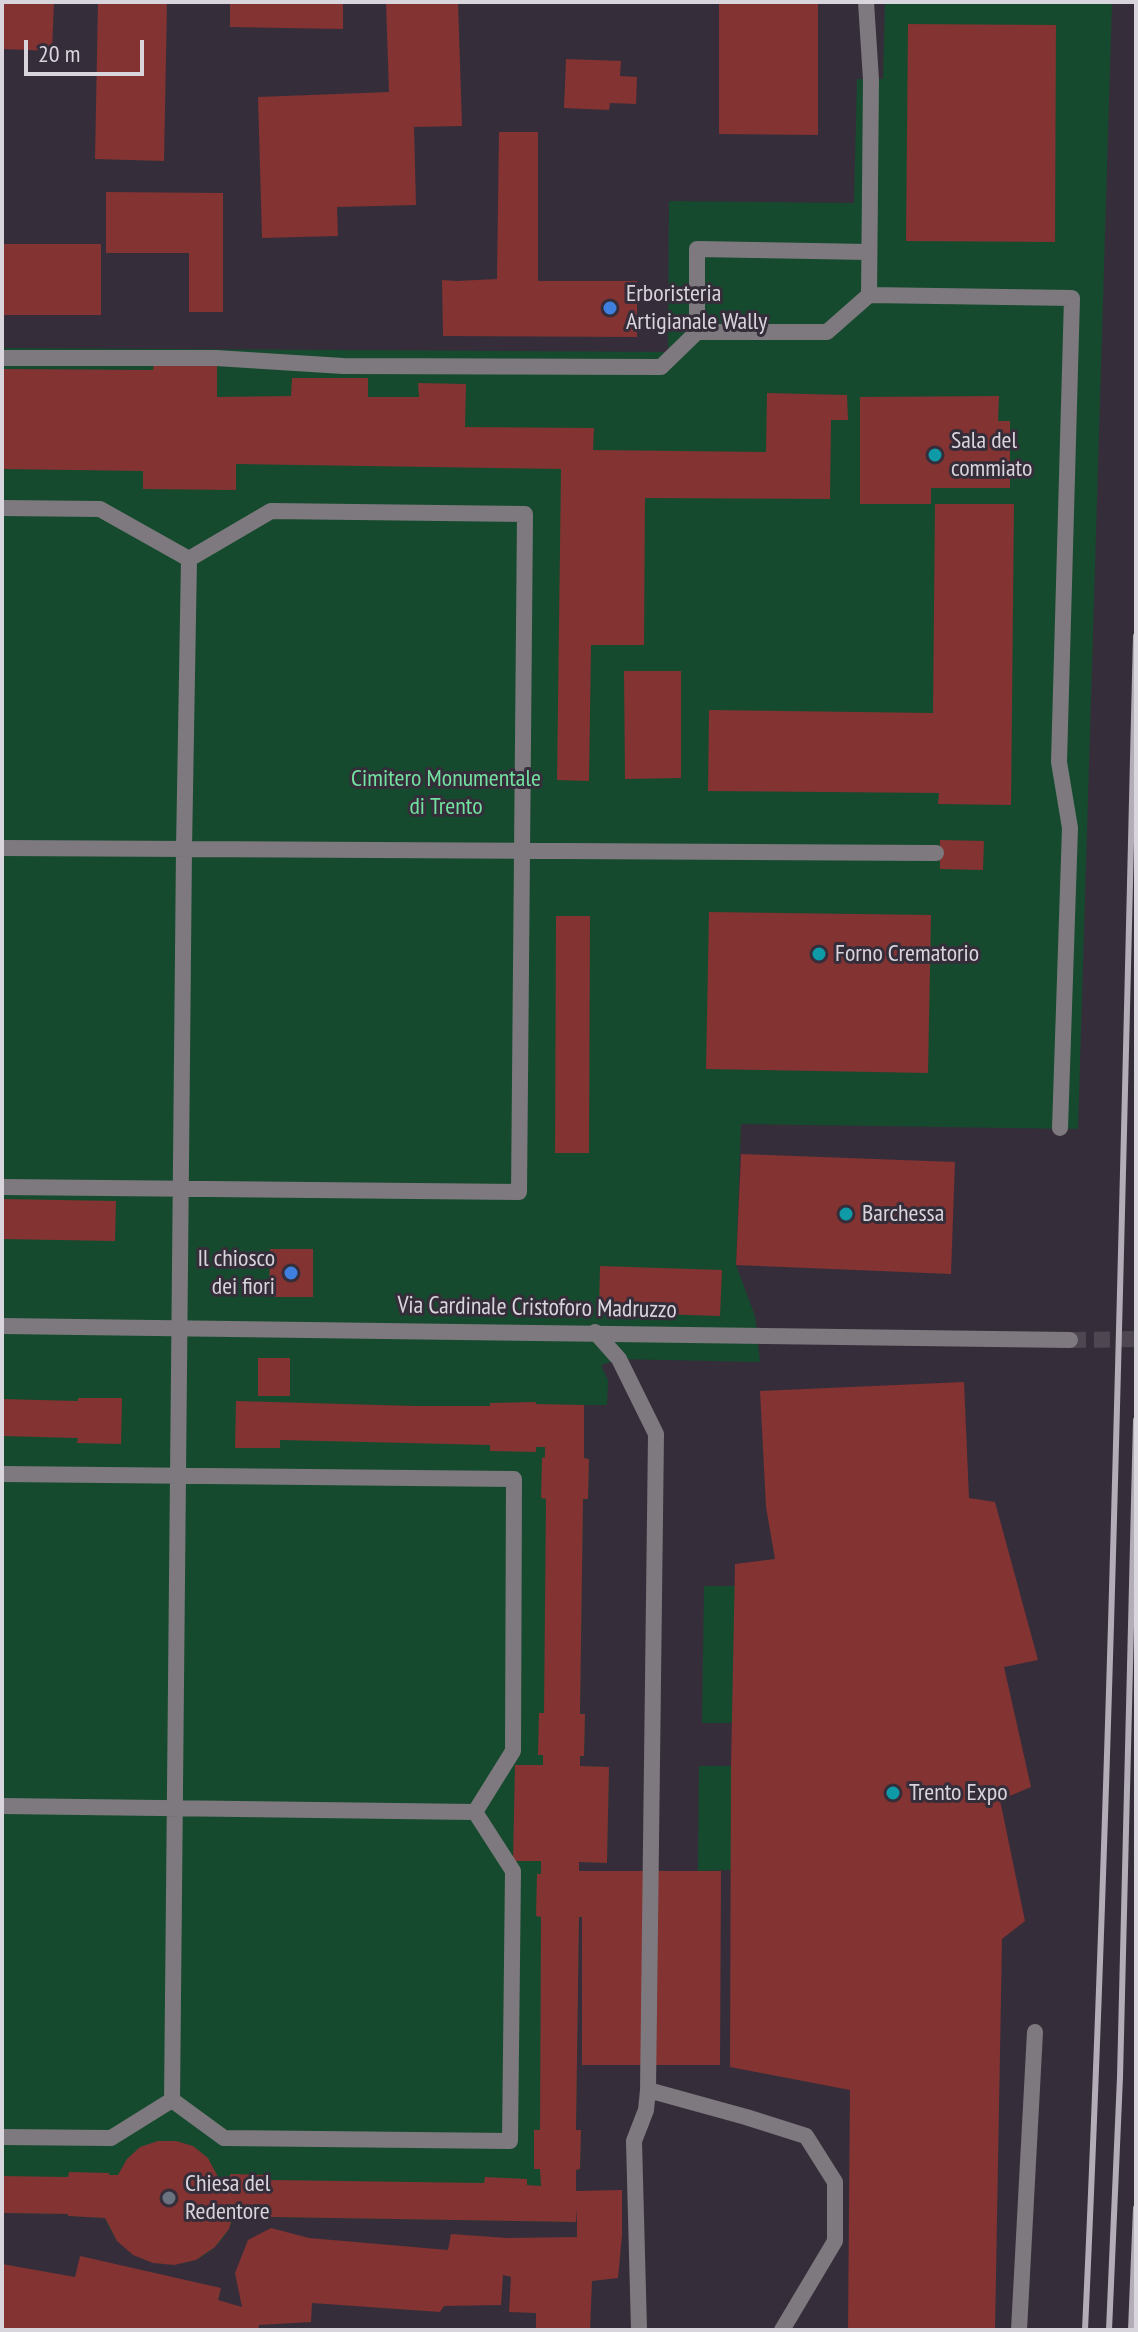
<!DOCTYPE html>
<html>
<head>
<meta charset="utf-8">
<style>
  body { margin:0 }
  #map { position:relative; width:1138px; height:2332px; overflow:hidden; background:#352e3a; font-family:"PT Sans Narrow",sans-serif }
  canvas { display:block }
  .frame { position:absolute; inset:0; border:4px solid #d9d5dd; pointer-events:none }
  .scale { position:absolute; left:24px; top:40px; width:120px; height:36px; box-sizing:border-box; border:4px solid #d9d5dd; border-top:0; padding-left:10px; font-size:24px; line-height:28px; white-space:nowrap; color:#d9d5dd; -webkit-text-stroke:6px #352e3a; paint-order:stroke }
</style>
</head>
<body>
<div id="map">
<canvas width="1138" height="2332"></canvas>
<div class="frame"></div>
<div class="scale">20 m</div>
</div>
<script>
const ctx = document.querySelector('canvas').getContext('2d');
ctx.lineJoin = 'round';
function fillPath(path, color) {
  ctx.fillStyle = color;
  ctx.fill(path, 'evenodd');
}
function strokePath(path, color, width, dash) {
  ctx.strokeStyle = color;
  ctx.lineWidth = width;
  ctx.lineCap = dash ? 'butt' : 'round';
  ctx.setLineDash(dash || []);
  ctx.stroke(path);
}
function label(font, color, halo, rows, align = 'center') {
  ctx.font = font + ' "PT Sans Narrow",sans-serif';
  ctx.lineWidth = 6;
  ctx.setLineDash([]);
  ctx.textBaseline = 'middle';
  ctx.strokeStyle = halo;
  ctx.fillStyle = color;
  for (const [text, x, y, turn = 0] of rows) {
    ctx.save();
    ctx.translate(x, y);
    ctx.rotate((+turn || 0) * Math.PI / 180);
    ctx.textAlign = isNaN(turn) ? turn : align;
    if (halo) ctx.strokeText(text, 0, 0);
    ctx.fillText(text, 0, 0);
    ctx.restore();
  }
}
const green = new Path2D(`
  M885 2H1112L1078 1129 741 1124 736 1265 755 1316 760 1362 619 1359 601 1365 608 1380 607 1405H584V1458L589 1459 588 1499 583 1500 580 1713 585 1714 584 1756 580 1757V1766L609 1767 607 1863 579 1862V1874H582V1917L579 1918 576 2130H581L580 2169 576 2170V2222L271 2217 270 2219H233C211 2281 127 2278 105 2218L68 2216 67 2214 2 2213V348L668 352 669 201 854 203 857 79H883Z
  M704 1586H736L733 1723H702Z
  M699 1766H731V1870L698 1871Z`);
const building = new Path2D(`
  M2 2H54L52 51 2 49Z
  M98 2H167L164 161 95 159Z
  M230 2H343V29L230 27Z
  M386 2H458L462 126 414 127 416 205 337 207 338 236 262 238 258 97 389 92Z
  M719 2H818V135L719 134Z
  M908 24 1056 25 1055 242 906 241Z
  M566 59 621 61 620 76 637 77 636 104 610 103 609 110 564 108Z
  M499 132H538V281H637V337L443 336 442 280 456 281 497 279Z
  M106 192 223 193V312H189V253H106Z
  M2 244H101V315H2Z
  M154 363H217V397L291 396 292 378H368V397H419L418 383 466 384 465 427 594 428 593 450 766 452 767 393 847 395 848 420H831L830 499 645 498 644 645H591L589 781 557 780 561 469 236 464V490L143 489V471L2 469V369L153 370Z
  M999 396 998 421H1010V488H931V504H860V397Z
  M935 504H1014L1011 805 938 804 939 793 708 791 709 710 933 713Z
  M624 671H681V778L625 779Z
  M940 840 984 841 983 870 940 869Z
  M709 912 931 915 928 1073 706 1069Z
  M556 916H590L589 1153H555Z
  M741 1154 955 1162 951 1274 736 1265Z
  M2 1199 116 1201 115 1241 2 1239Z
  M270 1249H313V1297H269Z
  M600 1266 722 1270 720 1316 599 1312Z
  M258 1358H290V1396H258Z
  M964 1382 969 1498 995 1502 1038 1660 1004 1667 1031 1787 1000 1800 1025 1921 1002 1939 995 2330H848L850 2090 730 2067 731 1766 735 1564 775 1559 766 1507 760 1391Z
  M78 1398H122L121 1444 77 1443 78 1438 2 1436V1399L78 1401Z
  M236 1401 416 1406H490V1403L536 1402V1404L584 1405V1458L589 1459 588 1499H583L580 1714H585L584 1756H580V1766L609 1767 607 1863 579 1862V1871H721L720 2065H582V1917H579L576 2130H581L580 2169 576 2170V2191L622 2190V2235L618 2278 592 2281 590 2330H536V2313L509 2312 511 2277 503 2275 501 2305 444 2306 440 2312 312 2303 311 2322 259 2325 258 2330H2V2264L75 2277 80 2256 221 2288 218 2300 242 2307 235 2273 248 2240 271 2228 309 2238 448 2250 451 2234 507 2238 577 2237V2208L576 2222 271 2217 270 2219H232L229 2229 215 2247 196 2260 174 2265 153 2263 133 2255 117 2241 105 2218 68 2216V2214L2 2213V2176L68 2177 69 2172 109 2173V2175H118L127 2159 140 2147 158 2141H176L193 2146 208 2158 219 2179H230V2174L271 2175V2180L484 2183 485 2177 527 2179V2185L541 2186 540 2169H534V2130H540L541 1917 536 1916 537 1874H541V1861H513L515 1765H543V1755H538L539 1713H544L546 1499 541 1498 542 1458 545 1457V1447H536V1452L490 1451V1445L280 1440V1448H235Z`);
const pedestrianTunnel = new Path2D(`
  M1070 1340 1136 1339`);
const service = new Path2D(`
  M866 2 871 80 869 295 1072 298 1059 762 1070 828 1060 1128
  M869 295 827 332H697V249L869 252
  M2 358H216L343 366 661 367 697 332
  M595 1332 619 1359 656 1434 648 2090 646 2110 634 2141 639 2330
  M648 2090 746 2117 806 2136 835 2182V2241L782 2330
  M1019 2330 1035 2032`);
const pedestrian = new Path2D(`
  M2 508 100 509 189 559 271 511 525 514 519 1192 2 1187
  M2 848 936 853
  M2 1326 1070 1340
  M2 1474 514 1479 513 1751 475 1812 513 1871 510 2141 224 2138 172 2100 111 2138 2 2137
  M2 1806 475 1812
  M172 2100 184 849 189 559`);
const rail = new Path2D(`
  M1085 2330C1111 1766 1122 1201 1136 636
  M1109 2330 1120 2077 1136 1420
  M1131 2330 1136 2208`);
const markers = [
  [610,308,8,"#3f7fe0"],
  [935,455,8,"#0f9aa8"],
  [819,954,8,"#0f9aa8"],
  [846,1214,8,"#0f9aa8"],
  [291,1273,8,"#3f7fe0"],
  [893,1793,8,"#0f9aa8"],
  [169,2198,8,"#6b7280"]
];
const poiNames = [
  ["Erboristeria",626,294],
  ["Artigianale Wally",626,322],
  ["Sala del",951,441],
  ["commiato",951,469],
  ["Forno Crematorio",835,954],
  ["Barchessa",862,1214],
  ["Il chiosco",275,1259,"right"],
  ["dei fiori",275,1287,"right"],
  ["Trento Expo",909,1793],
  ["Chiesa del",185,2184],
  ["Redentore",185,2212]
];
const parkNames = [
  ["Cimitero Monumentale",446,779],
  ["di Trento",446,807]
];
const streetNames = [
  ["Via Cardinale Cristoforo Madruzzo",537,1308,1]
];
fillPath(green, '#164a2e');
fillPath(building, '#823332');
strokePath(pedestrianTunnel, '#4e4752', 16, [16, 8]);
strokePath(service, '#7e797e', 16);
strokePath(pedestrian, '#7e797e', 16);
strokePath(rail, '#b2adb6', 6);
for (const [x, y, r, color] of markers) {
  const dot = new Path2D();
  dot.arc(x, y, r, 0, 2 * Math.PI);
  ctx.fillStyle = color;
  ctx.fill(dot);
  strokePath(dot, '#352e3a', 3);
}
label('24px', '#d9d5dd', '#352e3a', poiNames, 'left');
label('24px', '#72e2a0', '#352e3a', parkNames);
label('24px', '#d9d5dd', '#352e3a', streetNames);
</script>
</body>
</html>
